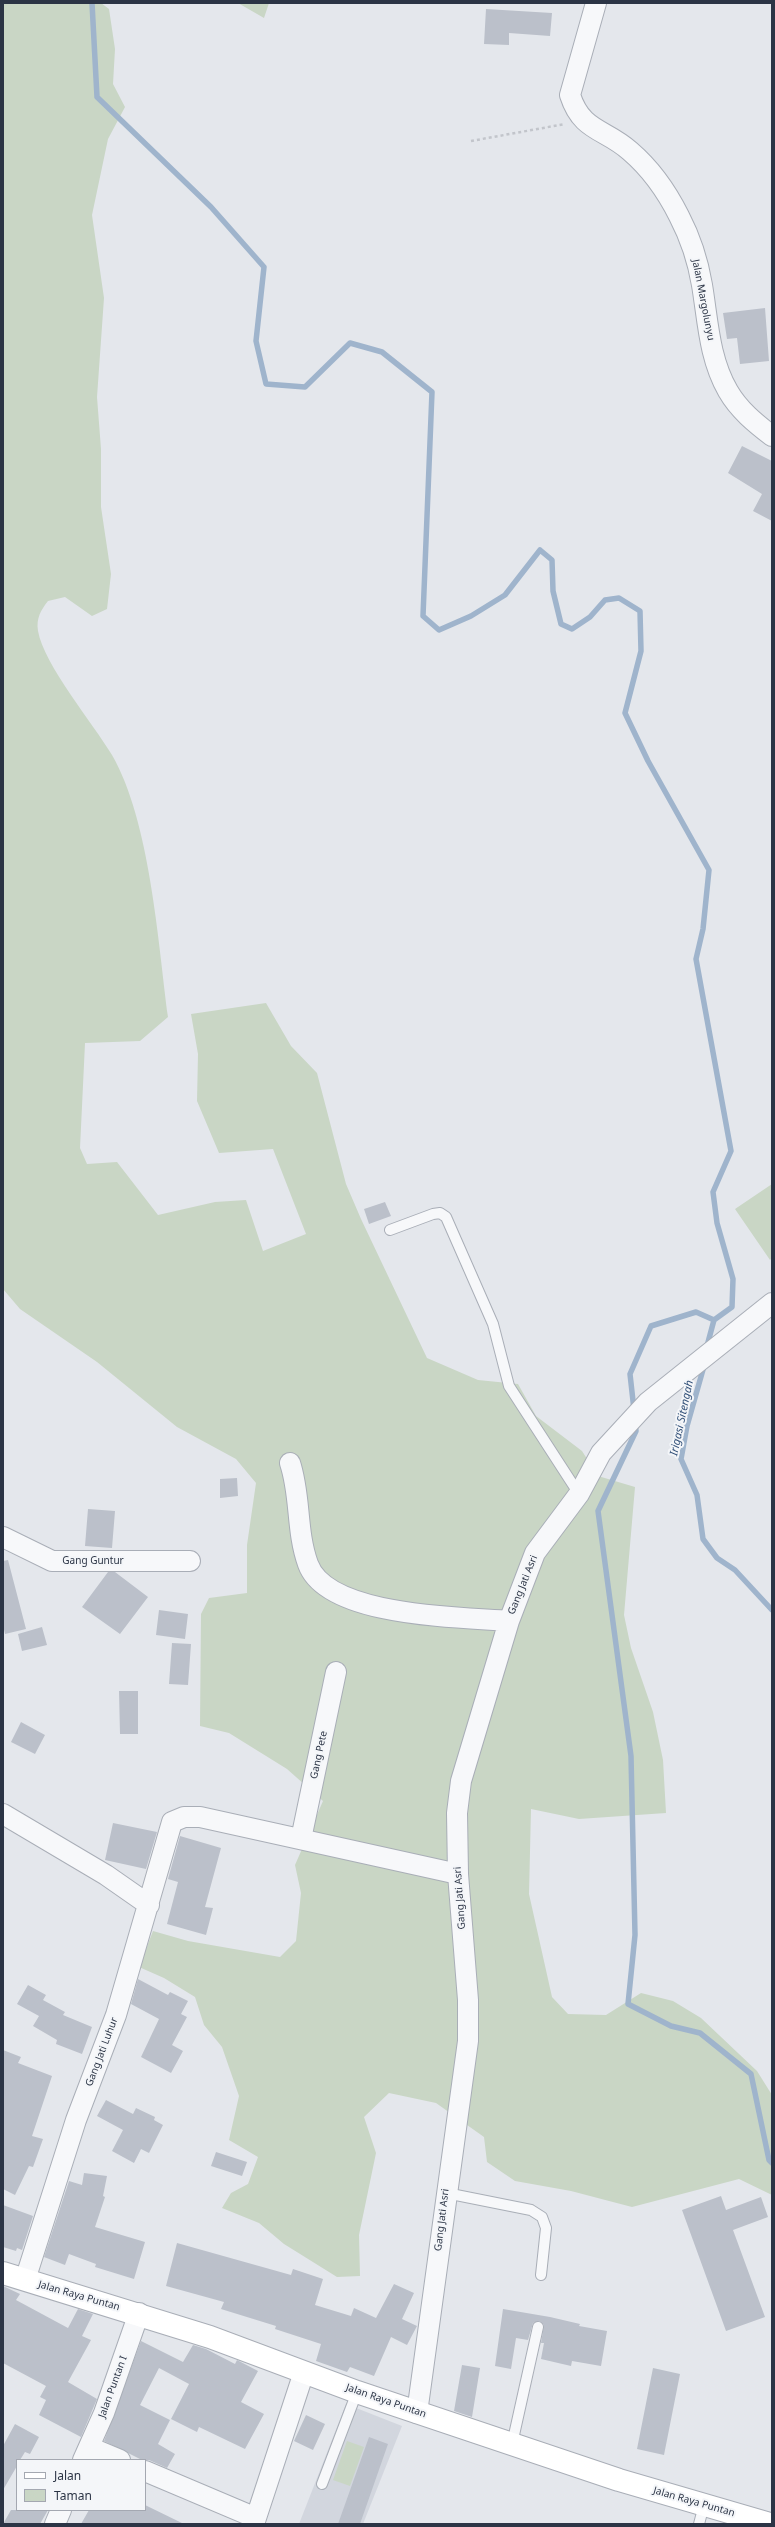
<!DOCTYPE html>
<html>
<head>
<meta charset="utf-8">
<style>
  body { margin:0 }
  #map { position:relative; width:775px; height:2527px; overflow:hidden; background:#e4e7ec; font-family:"Noto Sans",sans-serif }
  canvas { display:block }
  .frame { position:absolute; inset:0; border:4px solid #2b3445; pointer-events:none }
  .legend { position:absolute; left:16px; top:2459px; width:130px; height:52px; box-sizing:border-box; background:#f4f6f9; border:1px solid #a4a8b1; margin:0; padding:5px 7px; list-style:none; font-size:12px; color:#2b3445 }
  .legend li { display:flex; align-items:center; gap:8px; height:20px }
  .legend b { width:20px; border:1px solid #a4a8b1 }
</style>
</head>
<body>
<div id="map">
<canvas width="775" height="2527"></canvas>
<div class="frame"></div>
<ul class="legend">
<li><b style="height:5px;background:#fff"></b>Jalan</li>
<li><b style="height:11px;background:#c9d6c5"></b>Taman</li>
</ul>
</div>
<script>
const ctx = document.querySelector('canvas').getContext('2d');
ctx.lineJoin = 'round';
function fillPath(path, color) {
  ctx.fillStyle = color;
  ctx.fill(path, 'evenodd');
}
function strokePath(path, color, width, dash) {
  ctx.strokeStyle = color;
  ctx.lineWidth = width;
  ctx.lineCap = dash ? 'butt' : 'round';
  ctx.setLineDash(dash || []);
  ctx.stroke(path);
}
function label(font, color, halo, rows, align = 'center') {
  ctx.font = font + ' "Noto Sans",sans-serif';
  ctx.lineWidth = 4;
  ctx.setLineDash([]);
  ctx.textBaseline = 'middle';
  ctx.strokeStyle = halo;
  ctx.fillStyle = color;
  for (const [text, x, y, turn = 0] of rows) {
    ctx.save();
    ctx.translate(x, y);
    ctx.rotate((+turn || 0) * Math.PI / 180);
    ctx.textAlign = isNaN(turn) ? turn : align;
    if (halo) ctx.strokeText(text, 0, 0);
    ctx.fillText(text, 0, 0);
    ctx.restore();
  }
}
const built = new Path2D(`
  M346 2404 402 2426 363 2524H299Z`);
const green = new Path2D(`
  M3 3H101L109 9 115 49 113 84 125 107 108 139 92 215 104 298 97 397 101 449V507L111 574 107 609 92 616 65 597 48 601C41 610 36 618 38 631 44 665 93 723 112 755 150 821 158 941 168 1017L140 1041 85 1043 80 1148 87 1164 117 1162 158 1215 215 1202 246 1200 263 1251 306 1234 273 1149 219 1153 197 1101 198 1054 191 1014 266 1003 291 1046 317 1073 346 1184 361 1219 427 1358 478 1380 518 1384 536 1416 582 1451 598 1476 635 1487 624 1615 631 1648 653 1712 663 1760 666 1813 579 1819 531 1809 529 1894 552 1997 568 2014 606 2015 641 1993 673 2001 701 2018 757 2071 772 2095V2195L739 2179 632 2207 571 2191 515 2181 487 2162 484 2137 436 2103 389 2093 364 2117 376 2153 359 2235 360 2276 337 2277 284 2244 259 2223 222 2208 231 2193 248 2184 258 2157 229 2140 239 2096 222 2047 204 2025 195 1997 164 1978 139 1967 153 1931 188 1941 280 1957 296 1941 301 1893 295 1865 323 1801 287 1769 229 1733 200 1726 201 1614 209 1598 247 1593V1545L256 1483 236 1459 177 1427 97 1362 20 1309 3 1289Z
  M238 3H269L264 18Z
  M772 1184V1258L770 1260 735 1209Z
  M347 2441 364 2447 350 2486 333 2480Z`);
const stream = new Path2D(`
  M92 3 97 97 211 207 264 267 256 341 266 384 305 387 350 343 382 352 432 392 423 616 439 630 471 616 505 595 540 550 552 560 553 591 561 624 572 629 590 617 605 600 619 598 640 611 641 651 625 713 648 761 709 870 703 929 696 959 731 1151 713 1192 717 1223 733 1279 732 1307 714 1320 696 1312 651 1326 630 1374 634 1410
  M707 1346 714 1320
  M704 1366 687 1426 681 1459 697 1495 703 1539 717 1558 735 1570 772 1610
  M635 1423 636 1431 598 1511 631 1756 635 1935 628 2004 671 2026 700 2033 751 2074 769 2160 772 2163`);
const building = new Path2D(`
  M486 9 552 13 550 36 509 33V45L484 44Z
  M765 308 769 361 740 364 737 338 727 339 723 313Z
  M742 446 772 461V521L753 511 762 494 728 473Z
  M385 1202 391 1216 369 1224 364 1209Z
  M237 1478 238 1496 220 1498V1479Z
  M88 1509 115 1511 112 1548 85 1546Z
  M8 1560 26 1629 5 1634 3 1625V1561Z
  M108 1572H115L148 1597 120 1634 82 1607Z
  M159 1610 188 1614 185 1639 156 1635Z
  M42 1627 47 1645 22 1651 18 1634Z
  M172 1643 191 1644 188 1685 169 1684Z
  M119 1691H138V1734H120Z
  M21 1722 45 1735 35 1754 11 1742Z
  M113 1823 157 1832 146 1869 105 1860Z
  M180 1836 221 1848 205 1907 213 1908 206 1935 167 1924 178 1882 168 1879Z
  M138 1979 168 1995 170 1992 188 2001 181 2014 187 2017 172 2045 183 2051 171 2073 141 2057 159 2019 131 2004Z
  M28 1985 46 1995 43 2000 65 2012 63 2015 92 2027 82 2054 56 2044 57 2040 33 2026 39 2016 17 2004Z
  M3 2050 21 2057 18 2063 52 2076 32 2136 43 2139 33 2167 29 2166 15 2195 3 2189Z
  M106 2100 133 2114 136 2108 155 2117 154 2120 163 2125 149 2153 141 2149 134 2163 112 2151 123 2130 97 2116Z
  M216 2152 247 2162 242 2176 211 2166Z
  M84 2173 107 2176 103 2196 105 2197 95 2227 145 2242 134 2279 95 2267 96 2264 69 2254 65 2265 44 2257 69 2181 82 2185Z
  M721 2196 726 2210 761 2197 768 2217 733 2230 765 2317 726 2331 682 2210Z
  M3 2205 33 2216 22 2250 17 2248 16 2251 3 2247Z
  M177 2243 291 2275 293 2269 323 2279 315 2305 351 2316 354 2308 376 2318 394 2284 414 2293 402 2319 417 2326 407 2345 391 2337 374 2376 350 2367 347 2372 316 2361 321 2344 275 2329 276 2326 221 2309 224 2302 166 2286Z
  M3 2286 20 2294 16 2300 68 2328 78 2309 93 2314 82 2336 91 2340 68 2382 97 2399 81 2437 39 2415 46 2400 40 2397 46 2386 3 2363Z
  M503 2309 550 2317 580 2324 579 2326 607 2331 601 2366 572 2361 571 2366 541 2359 544 2343H541L544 2325 539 2321 533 2323 528 2340 516 2338 511 2369 495 2366Z
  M141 2341 183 2362 193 2345 206 2349 235 2364 237 2360 258 2371 241 2402 264 2414 245 2449 199 2427 197 2432 171 2419 189 2384 159 2368 140 2405 170 2420 158 2444 175 2454 167 2468 149 2460H142L104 2441Z
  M462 2365 480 2368 472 2417 454 2411Z
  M653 2368 680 2374 664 2455 637 2449Z
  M306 2415 325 2424 313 2450 294 2441Z
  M15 2424 39 2437 30 2454 25 2452 20 2460H17V2466L3 2490V2446Z
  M369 2437 388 2444 360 2524H338Z
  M145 2505 184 2524H81L89 2510H145Z
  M11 2510H48L40 2524H3Z`);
const path = new Path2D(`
  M471 141 565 124`);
const service = new Path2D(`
  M390 1230 433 1214 440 1213 446 1217 493 1324 509 1386 579 1494
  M446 2193 531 2210 542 2217 546 2228 541 2275
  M512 2444 538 2327
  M322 2484 357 2392
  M699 2524 704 2505`);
const minor = new Path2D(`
  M596 3 570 95C582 132 604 128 630 151 651 169 667 192 679 216 690 237 698 261 702 285 708 321 709 358 728 391 739 410 755 423 772 436
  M290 1463C301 1496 296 1531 308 1564 327 1617 460 1617 509 1621
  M3 1537 52 1561H190
  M3 1814 106 1875 149 1905
  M301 1839 336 1672
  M25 2280 76 2120 116 2015 172 1822 184 1817H200L458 1874
  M417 2413 468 2041V2000L458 1874 457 1813 461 1781 509 1621 535 1553 579 1494 601 1453 648 1402 772 1303
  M89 2447 120 2460
  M83 2460 104 2413 139 2313
  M145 2471 256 2518
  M55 2524 61 2510
  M254 2524 304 2372`);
const secondary = new Path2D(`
  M3 2273 210 2337 357 2392 619 2480 770 2524`);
const streetNames = [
  ["Jalan Margolunyu",703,300,79],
  ["Gang Guntur",93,1561],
  ["Gang Jati Asri",523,1585,-68],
  ["Gang Pete",319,1755,-78],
  ["Gang Jati Asri",460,1898,-94],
  ["Gang Jati Luhur",102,2052,-69],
  ["Gang Jati Asri",442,2220,-83],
  ["Jalan Raya Puntan",79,2296,16],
  ["Jalan Puntan I",113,2387,-70],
  ["Jalan Raya Puntan",386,2401,19],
  ["Jalan Raya Puntan",694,2502,16]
];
const waterNames = [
  ["Irigasi Sitengah",682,1418,-78]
];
fillPath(built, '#d2d6de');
fillPath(green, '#c9d6c5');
strokePath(stream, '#9fb4cc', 5.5);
fillPath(building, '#bbc0ca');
strokePath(service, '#a9aeb7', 12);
strokePath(minor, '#a9aeb7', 22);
strokePath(secondary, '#a9aeb7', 24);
strokePath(path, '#c2c5cb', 2.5, [3, 3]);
strokePath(service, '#f7f8fa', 10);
strokePath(minor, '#f7f8fa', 20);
strokePath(secondary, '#fff', 22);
label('10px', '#2b3445', '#f4f6f9', streetNames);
label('italic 11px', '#34527a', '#f4f6f9', waterNames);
</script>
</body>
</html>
